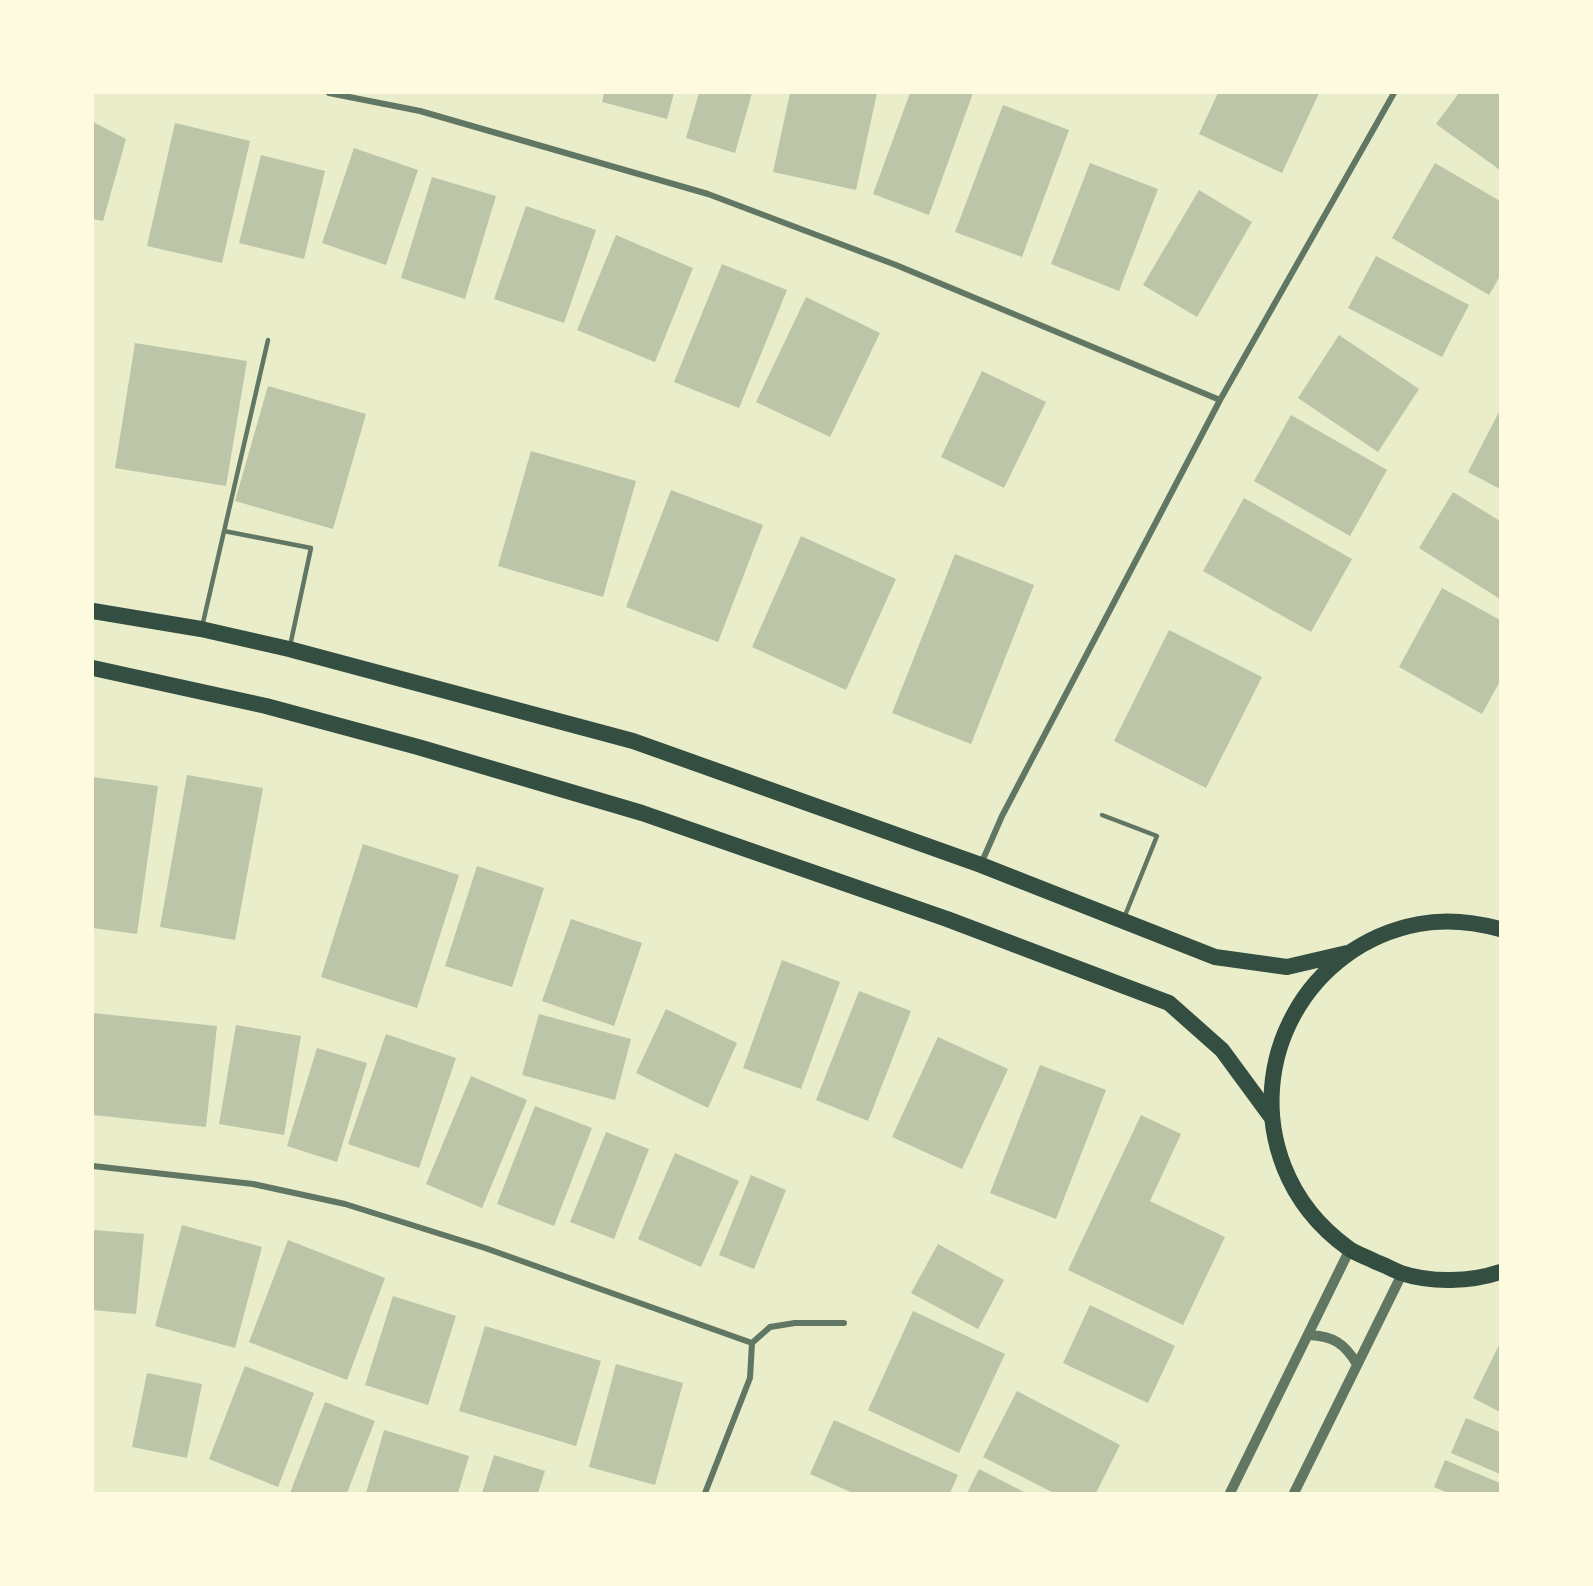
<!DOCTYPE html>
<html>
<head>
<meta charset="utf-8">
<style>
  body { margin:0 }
  #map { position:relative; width:1593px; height:1586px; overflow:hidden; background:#e9edc9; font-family:"Archivo Narrow",sans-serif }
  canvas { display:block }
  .frame { position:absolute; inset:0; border:94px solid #fefae0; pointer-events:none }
</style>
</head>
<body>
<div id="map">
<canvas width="1593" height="1586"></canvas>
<div class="frame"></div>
</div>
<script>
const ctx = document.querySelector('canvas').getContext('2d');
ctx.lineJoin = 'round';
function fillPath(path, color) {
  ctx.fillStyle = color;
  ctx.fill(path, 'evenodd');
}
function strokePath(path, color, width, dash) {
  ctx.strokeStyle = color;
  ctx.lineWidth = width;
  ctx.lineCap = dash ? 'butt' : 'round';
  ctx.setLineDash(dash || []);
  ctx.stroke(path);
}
const building = new Path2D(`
  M604 93H674L667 119 602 102Z
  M699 93H752L735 153 686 138Z
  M790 93H877L856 190 773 172Z
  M910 93H973L929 215 873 194Z
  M1218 93H1319L1282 173 1199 134Z
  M1459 93H1500V170L1436 124Z
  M1003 105 1069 130 1022 257 955 232Z
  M93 122 126 139 103 221 93 219Z
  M175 123 250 141 222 263 147 246Z
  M354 148 418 170 386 265 322 243Z
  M261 155 325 171 304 259 239 243Z
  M1090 163 1158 189 1119 291 1051 264Z
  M1435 163 1500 201V276L1489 295 1392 238Z
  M432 177 496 196 465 299 401 278Z
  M1199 190 1252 222 1197 317 1143 285Z
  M526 206 596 230 564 323 494 299Z
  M616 235 693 268 655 362 577 330Z
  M1376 256 1469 305 1442 357 1348 308Z
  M722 264 787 290 739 408 674 382Z
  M806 297 880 333 830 437 756 402Z
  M1339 335 1419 389 1378 452 1298 398Z
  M135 343 247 361 226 486 115 468Z
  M982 371 1046 402 1004 488 941 457Z
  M268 386 366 414 333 529 235 501Z
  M1500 410V489L1468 472Z
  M1291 415 1387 470 1350 536 1254 481Z
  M531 451 636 481 603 597 498 566Z
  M671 490 763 525 718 642 626 607Z
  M1453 492 1500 521V599L1419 548Z
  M1244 498 1352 559 1311 632 1203 571Z
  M801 536 896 579 846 690 752 647Z
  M955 554 1034 585 971 744 892 713Z
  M1442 588 1500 620V681L1482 714 1399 667Z
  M1169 630 1262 677 1206 788 1114 741Z
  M187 775 263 788 235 940 160 927Z
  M93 777 158 786 137 934 93 928Z
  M363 844 459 875 417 1008 321 977Z
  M477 866 544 888 512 987 445 966Z
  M571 919 642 943 614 1026 542 1001Z
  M782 960 840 982 801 1089 743 1068Z
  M859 991 911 1011 868 1121 816 1100Z
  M666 1009 737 1043 708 1108 636 1073Z
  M93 1013 217 1026 206 1127 93 1115Z
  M539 1014 631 1039 615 1100 522 1075Z
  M236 1025 301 1036 284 1135 219 1124Z
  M386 1034 456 1058 419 1168 348 1144Z
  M938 1037 1008 1069 962 1169 892 1137Z
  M317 1048 367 1063 337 1162 287 1146Z
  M1040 1065 1106 1090 1056 1219 990 1193Z
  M471 1076 527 1100 482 1208 426 1184Z
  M535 1106 592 1128 554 1226 497 1204Z
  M1141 1115 1181 1134 1150 1201 1225 1237 1183 1325 1068 1270Z
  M606 1132 649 1149 614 1239 570 1222Z
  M675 1153 739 1181 701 1267 638 1239Z
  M751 1175 786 1190 754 1269 719 1255Z
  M182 1225 262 1247 235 1348 155 1326Z
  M93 1230 144 1234 136 1314 93 1310Z
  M288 1240 385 1278 347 1380 249 1342Z
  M938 1244 1004 1280 978 1329 911 1293Z
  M393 1296 456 1316 428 1405 365 1385Z
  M1090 1305 1175 1346 1148 1403 1063 1363Z
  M913 1311 1005 1354 959 1453 868 1410Z
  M485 1326 601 1361 576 1446 459 1411Z
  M1500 1343V1412L1473 1398Z
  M616 1364 683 1383 655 1485 589 1467Z
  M245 1366 314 1393 278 1487 209 1459Z
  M147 1373 202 1384 187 1458 132 1447Z
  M1017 1391 1120 1445 1096 1493H1054L983 1457Z
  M325 1402 375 1421 347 1493H290Z
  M1466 1418 1500 1432V1474L1451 1453Z
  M834 1420 958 1475 950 1493H853L810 1474Z
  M384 1430 469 1456 458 1493H366Z
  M494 1455 545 1471 538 1493H482Z
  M1445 1460 1500 1483V1493H1448L1434 1487Z
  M979 1469 1026 1493H967Z`);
const service = new Path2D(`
  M224 531 311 548 290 646
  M202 627 268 340
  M1102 815 1157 836 1124 918`);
const minor = new Path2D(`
  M329 93 420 111 708 194 896 265 1220 400
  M981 864 1002 816 1220 400 1394 93
  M93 1166 253 1184 345 1204 485 1248 752 1343 750 1378 705 1493
  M752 1343 770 1327 795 1323H844`);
const tertiary = new Path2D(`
  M1309 1335C1333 1336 1344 1343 1357 1364
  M1230 1493 1350 1249
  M1294 1493 1402 1274`);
const trunk = new Path2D(`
  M93 611 201 629 289 649 633 741 981 865 1215 957 1287 967 1347 953
  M93 668 266 706 418 747 642 813 947 919 1169 1003 1222 1050 1272 1118
  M1500 929C1474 922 1446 919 1419 924 1307 945 1243 1062 1284 1167 1297 1200 1319 1227 1348 1248 1356 1254 1367 1257 1376 1262 1385 1265 1393 1270 1401 1273 1431 1283 1471 1282 1500 1272`);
fillPath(building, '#bcc5a7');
strokePath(service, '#617663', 4.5);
strokePath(minor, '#617663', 6);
strokePath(tertiary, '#617663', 10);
strokePath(trunk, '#344e41', 16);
</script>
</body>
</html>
